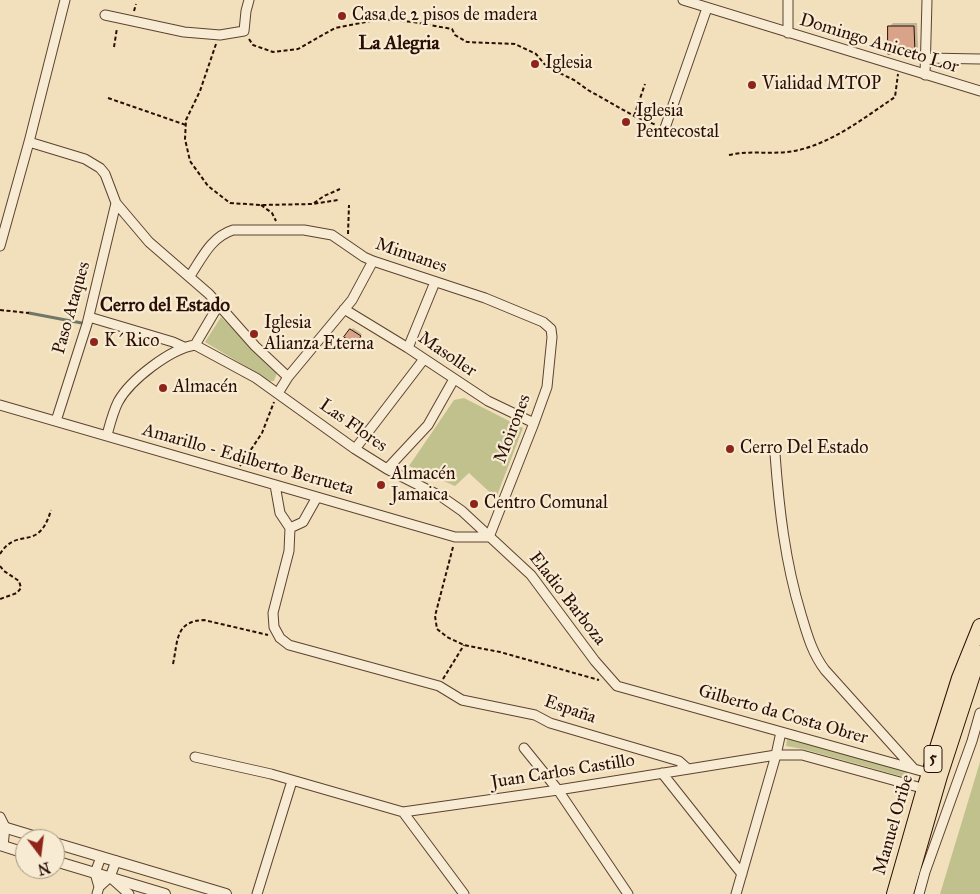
<!DOCTYPE html>
<html>
<head>
<meta charset="utf-8">
<style>
  body { margin:0 }
  #map { position:relative; width:980px; height:894px; overflow:hidden; background:#f2e0bc; font-family:"IM FELL Great Primer",serif }
  canvas { display:block }
  .north { position:absolute; left:15px; top:829px; width:50px; height:50px; box-sizing:border-box; background:#f7ebd3; border:1px solid #a59380; border-radius:50%; rotate:165deg; font-size:14px; font-weight:700; line-height:20px; text-align:center; color:#2b0e03 }
  .north::after { content:''; display:block; margin:auto; width:18px; height:22px; background:#8f2418; clip-path:polygon(50% 0,100% 100%,50% 72%,0 100%) }
</style>
</head>
<body>
<div id="map">
<canvas width="980" height="894"></canvas>
<div class="north">N</div>
</div>
<script>
const ctx = document.querySelector('canvas').getContext('2d');
ctx.lineJoin = 'round';
function fillPath(path, color) {
  ctx.fillStyle = color;
  ctx.fill(path, 'evenodd');
}
function strokePath(path, color, width, dash) {
  ctx.strokeStyle = color;
  ctx.lineWidth = width;
  ctx.lineCap = dash ? 'butt' : 'round';
  ctx.setLineDash(dash || []);
  ctx.stroke(path);
}
function label(font, color, halo, rows, align = 'center') {
  ctx.font = font + ' "IM FELL Great Primer",serif';
  ctx.lineWidth = 4.5;
  ctx.setLineDash([]);
  ctx.textBaseline = 'middle';
  ctx.strokeStyle = halo;
  ctx.fillStyle = color;
  for (const [text, x, y, turn = 0] of rows) {
    ctx.save();
    ctx.translate(x, y);
    ctx.rotate((+turn || 0) * Math.PI / 180);
    ctx.textAlign = isNaN(turn) ? turn : align;
    if (halo) ctx.strokeText(text, 0, 0);
    ctx.fillText(text, 0, 0);
    ctx.restore();
  }
}
const green = new Path2D(`
  M221 317 277 373 274 381H270L205 342Z
  M464 398 523 428 496 498 469 473 455 486 409 466 454 400Z
  M787 739H792L907 772 909 775 904 777 803 749 786 746Z
  M980 762V894H940Z`);
const shadow = new Path2D(`
  M893 23H917L918 49 914 52 889 27Z
  M353 328 362 334 357 341 351 330Z`);
const stream = new Path2D(`
  M29 313 87 324`);
const building = new Path2D(`
  M888 26H914L915 53 888 54Z
  M350 329 361 336 355 345 344 337Z`);
const path = new Path2D(`
  M134 11 136 4
  M249 39 253 45 273 52 298 49 335 28 381 19 413 22 452 29 455 35 467 42 515 44 536 54 547 67 574 80 588 90 634 116 656 125
  M216 44 200 91 186 120 185 139 190 161 208 186 230 203 261 205 312 204 338 200
  M114 47 117 28
  M108 98 186 125
  M634 116 645 84
  M729 155C750 150 773 155 794 151 831 144 864 118 895 97L898 74
  M314 203 324 196 340 189
  M261 205 272 213 276 221
  M348 234 349 205
  M0 310 29 313
  M240 466 262 433 274 402
  M453 547 435 616 437 629 447 637 464 645 500 652 599 680
  M0 554C18 525 38 554 51 510
  M0 566 4 571 19 581 21 588 17 593 0 599
  M173 664C178 641 175 621 204 620L268 635
  M443 679 464 645`);
const minor = new Path2D(`
  M683 0 980 91
  M105 15 184 32 220 35 244 31 246 11 249 0
  M788 33V0
  M926 58 980 59
  M925 75 927 0
  M665 128 707 8
  M29 142 85 159 100 168 105 174 116 203 149 242 209 294 255 346 288 377
  M0 246 29 142 65 0
  M190 276C202 258 211 237 233 230H304L332 235 364 257 373 261 485 298 543 322 551 329 552 337 547 387 534 423 489 537
  M344 309 408 348 488 401 534 423
  M89 317 173 342 184 347
  M195 345 256 378 355 449 387 469 442 497 462 511 531 575 595 661 617 686 932 774
  M408 348 435 282
  M278 393 288 377 352 300 373 261
  M0 405 455 537H489
  M56 421 87 324 116 203
  M107 435C110 424 113 412 118 402 130 380 170 349 195 345L218 306
  M355 449 424 359
  M775 454C779 508 785 562 801 614 807 634 812 653 825 670L914 769
  M387 469 428 425 454 379
  M275 485 280 513 290 528 289 551 273 613 274 627 280 638 289 645 439 686 462 700 535 715 550 723 679 761 688 769
  M290 528 303 522 317 497
  M524 748 558 790 628 894
  M195 757 271 774 403 812 558 790 776 755H802L929 790
  M662 773 742 874
  M403 812 464 894
  M0 817 5 827 3 846
  M112 879 129 894
  M99 887 110 877 116 861
  M97 894 99 887 95 873 101 857
  M257 894 292 781
  M736 894 776 755 781 732
  M919 894 925 872 972 741 980 713`);
const tertiary = new Path2D(`
  M0 826 43 839
  M55 843 226 894
  M0 845 25 853
  M55 861 165 894`);
const trunk = new Path2D(`
  M894 894 924 789 959 678 980 626
  M906 894 940 776 980 653`);
const markers = [
  [342,16,5,"#8f2418"],
  [535,64,5,"#8f2418"],
  [752,85,5,"#8f2418"],
  [626,122,5,"#8f2418"],
  [254,334,5,"#8f2418"],
  [94,342,5,"#8f2418"],
  [163,388,5,"#8f2418"],
  [730,449,5,"#8f2418"],
  [381,485,5,"#8f2418"],
  [474,504,5,"#8f2418"]
];
const shields = [
  [933,759,18]
];
const shieldNames = [
  ["5",933,759]
];
const poiNames = [
  ["Casa de 2 pisos de madera",352,16],
  ["Iglesia",545,64],
  ["Vialidad MTOP",762,85],
  ["Iglesia",636,112],
  ["Pentecostal",636,133],
  ["Iglesia",264,324],
  ["Alianza Eterna",264,345],
  ["K´Rico",104,342],
  ["Almacén",173,388],
  ["Cerro Del Estado",740,449],
  ["Almacén",391,475],
  ["Jamaica",391,496],
  ["Centro Comunal",484,504]
];
const streetNames = [
  ["Domingo Aniceto Lor",879,44,17],
  ["Minuanes",411,256,19],
  ["Paso Ataques",72,308,-74],
  ["Masoller",447,355,34],
  ["Las Flores",353,426,35],
  ["Moirones",513,429,-69],
  ["Amarillo - Edilberto Berrueta",248,460,16],
  ["Eladio Barboza",567,599,52],
  ["España",570,710,19],
  ["Gilberto da Costa Obrer",783,715,16],
  ["Juan Carlos Castillo",563,772,-9],
  ["Manuel Oribe",894,825,-74]
];
const neighbourhoodNames = [
  ["La Alegria",399,44],
  ["Cerro del Estado",165,306]
];
fillPath(green, '#c0c18c');
fillPath(shadow, '#0003');
strokePath(stream, '#6f7868', 3);
fillPath(building, '#d9a389');
strokePath(building, '#2b0e03', 1);
strokePath(minor, '#5d4231', 11);
strokePath(tertiary, '#5d4231', 12);
strokePath(trunk, '#2b0e03', 16);
strokePath(path, '#2b0e03', 2, [4, 2.5]);
strokePath(minor, '#f7ebd3', 9);
strokePath(tertiary, '#f7ebd3', 10);
strokePath(trunk, '#f2e0bc', 14);
for (const [x, y, r, color] of markers) {
  const dot = new Path2D();
  dot.arc(x, y, r, 0, 2 * Math.PI);
  ctx.fillStyle = color;
  ctx.fill(dot);
  strokePath(dot, '#f7ebd3', 2);
}
for (const [x, y, w] of shields) {
  const box = new Path2D();
  box.roundRect(x - w / 2, y - 13.5, w, 27, 4);
  ctx.fillStyle = '#f7ebd3';
  ctx.fill(box);
  strokePath(box, '#2b0e03', 1);
}
label('bold 16px', '#2b0e03', null, shieldNames);
label('18px', '#2b0e03', '#f7ebd3', poiNames, 'left');
label('18px', '#2b0e03', '#f7ebd3', streetNames);
label('bold 19px', '#2b0e03', '#f7ebd3', neighbourhoodNames);
</script>
</body>
</html>
